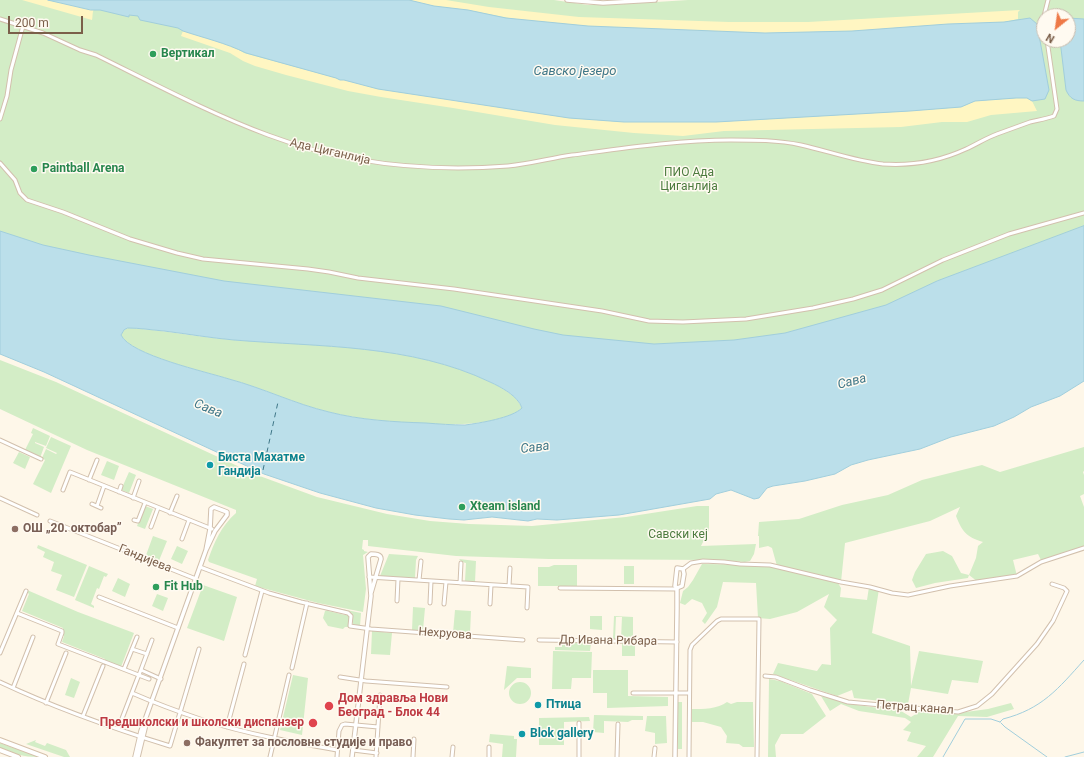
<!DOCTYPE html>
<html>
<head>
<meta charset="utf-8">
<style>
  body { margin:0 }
  #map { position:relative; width:1084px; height:757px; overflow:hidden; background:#fef7e9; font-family:Roboto,sans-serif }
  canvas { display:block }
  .north { position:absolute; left:1036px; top:8px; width:40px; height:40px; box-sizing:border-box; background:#fffaf1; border:1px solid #cabcae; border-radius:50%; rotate:210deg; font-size:11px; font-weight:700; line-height:16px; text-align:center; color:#7b5f4a }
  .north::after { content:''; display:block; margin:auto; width:14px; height:18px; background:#ee7947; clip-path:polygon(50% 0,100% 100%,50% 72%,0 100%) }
  .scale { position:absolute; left:8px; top:16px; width:75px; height:18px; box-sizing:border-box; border:2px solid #7b5f4a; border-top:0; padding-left:5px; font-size:12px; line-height:14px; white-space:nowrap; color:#7b5f4a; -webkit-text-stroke:3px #fffaf1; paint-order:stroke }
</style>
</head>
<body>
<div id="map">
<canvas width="1084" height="757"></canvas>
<div class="north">N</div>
<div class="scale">200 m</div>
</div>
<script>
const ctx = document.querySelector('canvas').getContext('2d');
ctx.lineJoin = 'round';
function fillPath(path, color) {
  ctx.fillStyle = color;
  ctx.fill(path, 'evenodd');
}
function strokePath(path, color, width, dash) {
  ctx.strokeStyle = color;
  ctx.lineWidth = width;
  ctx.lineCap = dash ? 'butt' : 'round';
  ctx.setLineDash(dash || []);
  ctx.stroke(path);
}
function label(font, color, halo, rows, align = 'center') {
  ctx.font = font + ' Roboto,sans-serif';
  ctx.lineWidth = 3;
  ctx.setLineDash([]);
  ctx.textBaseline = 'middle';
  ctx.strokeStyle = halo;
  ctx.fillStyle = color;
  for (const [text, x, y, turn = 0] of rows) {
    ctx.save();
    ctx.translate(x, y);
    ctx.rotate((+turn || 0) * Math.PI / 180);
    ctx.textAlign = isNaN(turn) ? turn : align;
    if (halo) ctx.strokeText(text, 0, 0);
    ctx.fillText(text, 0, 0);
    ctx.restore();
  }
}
const green = new Path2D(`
  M0 0H554L588 5H609L688 0H1084V242L940 299 670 362 0 247ZM1044 16H1068V40H1044Z
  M128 328C139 328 150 330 161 331 186 334 210 338 234 340 317 346 413 344 490 382 501 387 517 396 522 408 491 436 369 422 329 412 295 404 263 388 229 379 207 372 130 355 121 335L124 330Z
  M0 360 56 382 257 475 317 497 387 514 430 521 469 524 532 526 626 517 697 506H709V530L701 546 756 544 754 554 750 561 745 562 712 560 549 559 456 556 368 546V540H363L362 549 364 550V551L368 552 363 555 366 589 363 612 318 603 255 586 257 579 209 562 208 560C214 543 221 526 236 513V510L87 450 0 409Z
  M33 428 50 436 46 446 35 442V443L44 447 40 458 25 450 33 434 31 433Z
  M51 437 71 446 51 493 33 484 45 460 42 458 46 449 56 454 57 453 46 448Z
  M1084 447V471L1083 472 1084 475V494L1080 496 1084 507V546L1041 560 1038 554 1013 560 1017 576 978 582 969 575 968 578 935 583 916 588 912 580 915 572 926 554 943 551 952 556 961 573 969 575 976 558 978 546 983 542C966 537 962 531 956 516L960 507 930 521 845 543 841 582 777 566 772 548 768 546 759 548V536H758L759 522 799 519 842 505 888 495 922 480 982 465 1000 472Z
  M19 452 30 457 25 469 13 463Z
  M107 461 119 466 114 480 101 475Z
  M129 472 136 475 129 493 121 490Z
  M145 506 153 509 145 529 137 526Z
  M153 536 167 541 158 563 145 558Z
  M38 545 87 565 74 597 56 590 62 575 51 571 54 562 43 557 45 552 37 548Z
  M177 546 188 551 182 564 171 559Z
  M389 554 418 556 416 560 415 578 380 576Z
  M459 559 476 561 475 582 465 581 466 563 462 562Z
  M702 564 770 565 838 583 841 588 840 597 867 600 869 587 879 589 872 633 910 646 911 686 919 651 983 661 978 683 952 680 948 694 911 688 908 704 854 698 852 690 837 696 773 674 778 663 817 671 822 664 831 665 830 628 837 620 824 607 829 594 797 612 770 619 758 618 756 583 723 582 717 607 705 624 702 621 707 613 702 603 692 599 685 605 680 603 683 591 688 587 693 580Z
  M554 565H577V586H538V567H549Z
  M89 566 108 574 106 577 104 576 99 589 97 588 91 604 94 606V608L75 600Z
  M624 566H634V584H624Z
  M118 578 130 584 125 597 112 591Z
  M203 585 237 597 224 641 187 628Z
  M27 590 78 612 134 633 121 667 105 661V659L62 642 64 636 62 635 63 628 22 611 29 594 27 592Z
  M269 591 317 604 361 613 360 626 353 624 352 615 349 611 304 601Z
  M157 594 168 598 163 611 152 606Z
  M413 607 425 608 423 630H412Z
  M328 610V611L345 615 346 613C351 617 349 621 348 627H345L343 629 328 626 323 618 325 611Z
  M455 610 471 611 470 634 453 633Z
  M590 616H602V630L590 629Z
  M614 616 633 617V640L621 639 622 617H616L615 639H613Z
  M372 631 392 633 390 655 371 654Z
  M562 642 591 643 590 651 555 650V647H562Z
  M622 643H635V656H622Z
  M553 651 592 652 591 678H572L571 689H552Z
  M507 666 531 668V678H517L504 690Z
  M593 670H628V696L668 697V706L607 708V693H593Z
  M293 675 308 678 302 735 280 730Z
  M71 678 80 682 74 698 65 695Z
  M769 679 780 681 812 694 826 716 803 734H781L775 745 776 757H768Z
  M509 693a11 11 0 1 1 22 0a11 11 0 1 1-22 0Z
  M821 696 857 705 901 711 911 717 919 712 951 714 988 709 1011 703 1014 709 987 717 958 716 933 757H917L926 746 907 741 911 732 903 730 911 722 905 718 859 711 841 704 830 711Z
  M678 702H682V749H678Z
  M727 702 731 704 737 702H753L754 747H743L739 744 726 743 727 736 721 727 703 722H692V709C703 709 718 709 727 702Z
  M594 715 643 716V720H632L628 722 604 721V733L593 732Z
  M647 716H666L667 743 655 744V733L645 731Z
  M589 717 590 721 564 722V745H539V718Z
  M490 734 514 736V739H517L516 757H502L503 744 489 742Z
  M36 740 35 742 45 746 47 743 66 750 70 757H64L26 744Z
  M0 743 39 757C23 757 15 754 0 748Z`);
const sand = new Path2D(`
  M22 0H48L83 8 94 9C92 13 93 16 92 20Z
  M409 0H446L489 7 579 17 729 22H808L1020 10 1018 12V19L1004 22 852 31 765 33 654 30 588 26 514 19 468 10 434 6Z
  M183 31C202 37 229 42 244 53L336 78 340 80H344L378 89 569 118 624 122H716L910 111 961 107 975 101 1016 98H1027L1032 101 1037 111 991 115 967 122H942L901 127 724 131 683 136 634 133 555 125 453 108 381 97 348 91 286 75 255 66 243 61 230 53 181 36Z`);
const water = new Path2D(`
  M48 0H409L434 6 468 10 506 18 588 26 765 33 852 31 948 24 1004 22 1030 18 1037 24 1049 90 1045 99 1032 101 1027 98H1016L975 101 961 107 910 111 716 122H624L569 118 378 89 344 80H340L336 78 246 53C226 43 204 38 183 31L178 28 140 20 138 16 129 15V17L100 10H91Z
  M1068 18 1084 19V101C1075 101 1070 99 1066 90L1060 40H1068Z
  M1084 226V381L1060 396 1031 407 1014 417 994 426 951 437 920 449 868 460 851 465 835 474 805 481 773 486 767 488 759 498 754 499 731 490 716 494 710 499 619 515 557 520 537 519 528 521 492 517 464 520 449 519 415 515 376 508 320 493 264 474 44 372 0 354V231L43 245 89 255 224 281 441 306 534 329 563 335 654 344 734 340 785 333 886 305 937 281ZM128 328C140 328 152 330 164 331 188 334 211 338 234 340 319 347 411 344 490 382 501 387 518 396 522 408 512 418 480 423 465 425 452 425 439 424 426 423 394 422 360 420 329 412 295 404 263 388 229 379 207 372 130 355 121 335L124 330Z`);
const stream = new Path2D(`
  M1000 722 1003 719C1042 709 1058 689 1084 660
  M1001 723 1005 727 1047 757
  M943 757 965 719H991L1000 722
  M1065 757 1084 752`);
const ferry = new Path2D(`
  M263 470 278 402`);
const minor = new Path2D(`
  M1044 16 1048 0
  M0 19 43 33 80 50 96 55C153 83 209 113 268 135 345 164 427 172 508 166 530 164 551 158 572 155 625 148 678 140 731 140 754 140 778 140 801 145 828 151 855 161 883 164 911 166 940 161 966 149 977 144 986 138 997 134 1008 130 1019 126 1030 122 1038 120 1046 119 1054 116L1057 109 1047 40
  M0 119 7 96 11 70 23 26
  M0 163 15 180 20 193 27 200 63 212 130 239 177 253 203 259 308 269 329 272 358 278 454 289 602 311 649 321 683 322 746 319 813 308 853 299 882 290 943 260 1009 234 1084 213
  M0 440 41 459
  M89 480 97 460
  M63 490 70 472 212 529
  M119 492 121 486
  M0 498 37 515
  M133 498 139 481
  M92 504 101 508
  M97 506 104 486
  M170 513 177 496
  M134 520 138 521 145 503
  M50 521 196 579
  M151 527 158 508
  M182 539 189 520
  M200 567 269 593 301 602 348 613 351 616 350 626 371 629 523 640
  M683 569 691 563 703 561 724 562 740 564 770 565 841 582 870 587 892 593 908 595 950 586 1017 576 1041 562 1084 548
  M369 577 528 587 527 608
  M419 580 421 561
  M460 583 461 563
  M509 586 510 568
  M560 588 677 589
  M99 597 178 628
  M397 601 398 579
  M430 603 431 581
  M444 604 446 582
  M490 604 491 585
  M17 613 62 631V633L58 644 149 679
  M539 640 677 642
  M132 649 147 654
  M0 653 26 591
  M245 655 262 591
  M292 668 307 603
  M124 669 137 637
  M141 670 161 679
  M139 675 152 640
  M765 676 776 677 810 690 848 702 958 712 977 706 992 694 1037 644 1053 621 1067 591 1064 588 1052 584
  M340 677 366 681 447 687
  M0 682C55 708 112 728 170 746L199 649
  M13 688 33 637
  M132 693C155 703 179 712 203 720 247 734 292 742 337 750
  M633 693H689
  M46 703 66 653
  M83 716 103 666
  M227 727 244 664
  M118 729 138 677
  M353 750 377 753
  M270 757 289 675
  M337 757 339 731 342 725 345 724 378 727
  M376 757 380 695
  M413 757 414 739
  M452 757 453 747
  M489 757V747
  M579 757V723
  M617 757 618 724
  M654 757 655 748
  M689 757 690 650 692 645 717 621 721 619H759L757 757`);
const tertiary = new Path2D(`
  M567 0 603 3 655 0
  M135 757 141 731 206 550 210 529 211 509 214 507 227 512V515L215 531 206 550
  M138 757 147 720
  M352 757 371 596 368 557 371 554C375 554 381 554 381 559L371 593
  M675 757 677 608V588L675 586 677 568 683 569 684 574 682 586 677 588`);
const secondary = new Path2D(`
  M0 740 45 757
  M0 750 18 757`);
const markers = [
  [153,54,4,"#2e9e5b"],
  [34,169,4,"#2e9e5b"],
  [210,465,4,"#0f9aa8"],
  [462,507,4,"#2e9e5b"],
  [15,529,4,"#8d6e63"],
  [156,587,4,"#2e9e5b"],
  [538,705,4,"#0f9aa8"],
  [329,706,5,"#e0444e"],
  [313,723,5,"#e0444e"],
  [522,734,4,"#0f9aa8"],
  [187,743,4,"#8d6e63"]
];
const leisureNames = [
  ["Вертикал",161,54],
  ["Paintball Arena",42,169],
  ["Xteam island",470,507],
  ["Fit Hub",164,587]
];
const streetNames = [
  ["Ада Циганлија",330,152,13],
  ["Гандијева",145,559,22],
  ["Нехруова",445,634,4],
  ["Др Ивана Рибара",608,641,1],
  ["Петрац канал",915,708,4]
];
const parkNames = [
  ["ПИО Ада",689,173],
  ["Циганлија",689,187],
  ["Савски кеј",678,535]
];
const cultureNames = [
  ["Биста Махатме",218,458],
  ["Гандија",218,472],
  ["Птица",546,705],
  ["Blok gallery",530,734]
];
const educationNames = [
  ["ОШ „20. октобар”",23,529],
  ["Факултет за пословне студије и право",195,743]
];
const healthNames = [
  ["Дом здравља Нови",338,699],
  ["Београд - Блок 44",338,713],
  ["Предшколски и школски диспанзер",304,723,"right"]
];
const waterNames = [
  ["Савско језеро",575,72],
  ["Сава",852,382,-14],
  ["Сава",208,409,22],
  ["Сава",535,448,-7]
];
fillPath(green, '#d3edc6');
fillPath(sand, '#fff6c2');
fillPath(water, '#bbdfea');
strokePath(water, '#a1cedc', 1);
strokePath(stream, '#a1cedc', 1);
strokePath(ferry, '#3f7788', 1, [5, 4]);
strokePath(minor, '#d2c0ad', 5);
strokePath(tertiary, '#d2c0ad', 5.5);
strokePath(secondary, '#d5c1ab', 6);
strokePath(minor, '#fff', 3);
strokePath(tertiary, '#fff', 3.5);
strokePath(secondary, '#fff', 4);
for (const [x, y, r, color] of markers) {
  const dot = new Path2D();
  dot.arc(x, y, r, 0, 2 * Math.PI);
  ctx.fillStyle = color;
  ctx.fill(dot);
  strokePath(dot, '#fffaf1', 1.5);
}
label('bold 12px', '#27864d', '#fffaf1', leisureNames, 'left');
label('12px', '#7b5f4a', '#fffaf1', streetNames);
label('12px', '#4c7b3e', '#fffaf1', parkNames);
label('bold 12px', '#0d838f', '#fffaf1', cultureNames, 'left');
label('bold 12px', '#785e54', '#fffaf1', educationNames, 'left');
label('bold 12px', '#be3a42', '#fffaf1', healthNames, 'left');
label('italic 13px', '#3f7788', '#fffaf1', waterNames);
</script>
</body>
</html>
